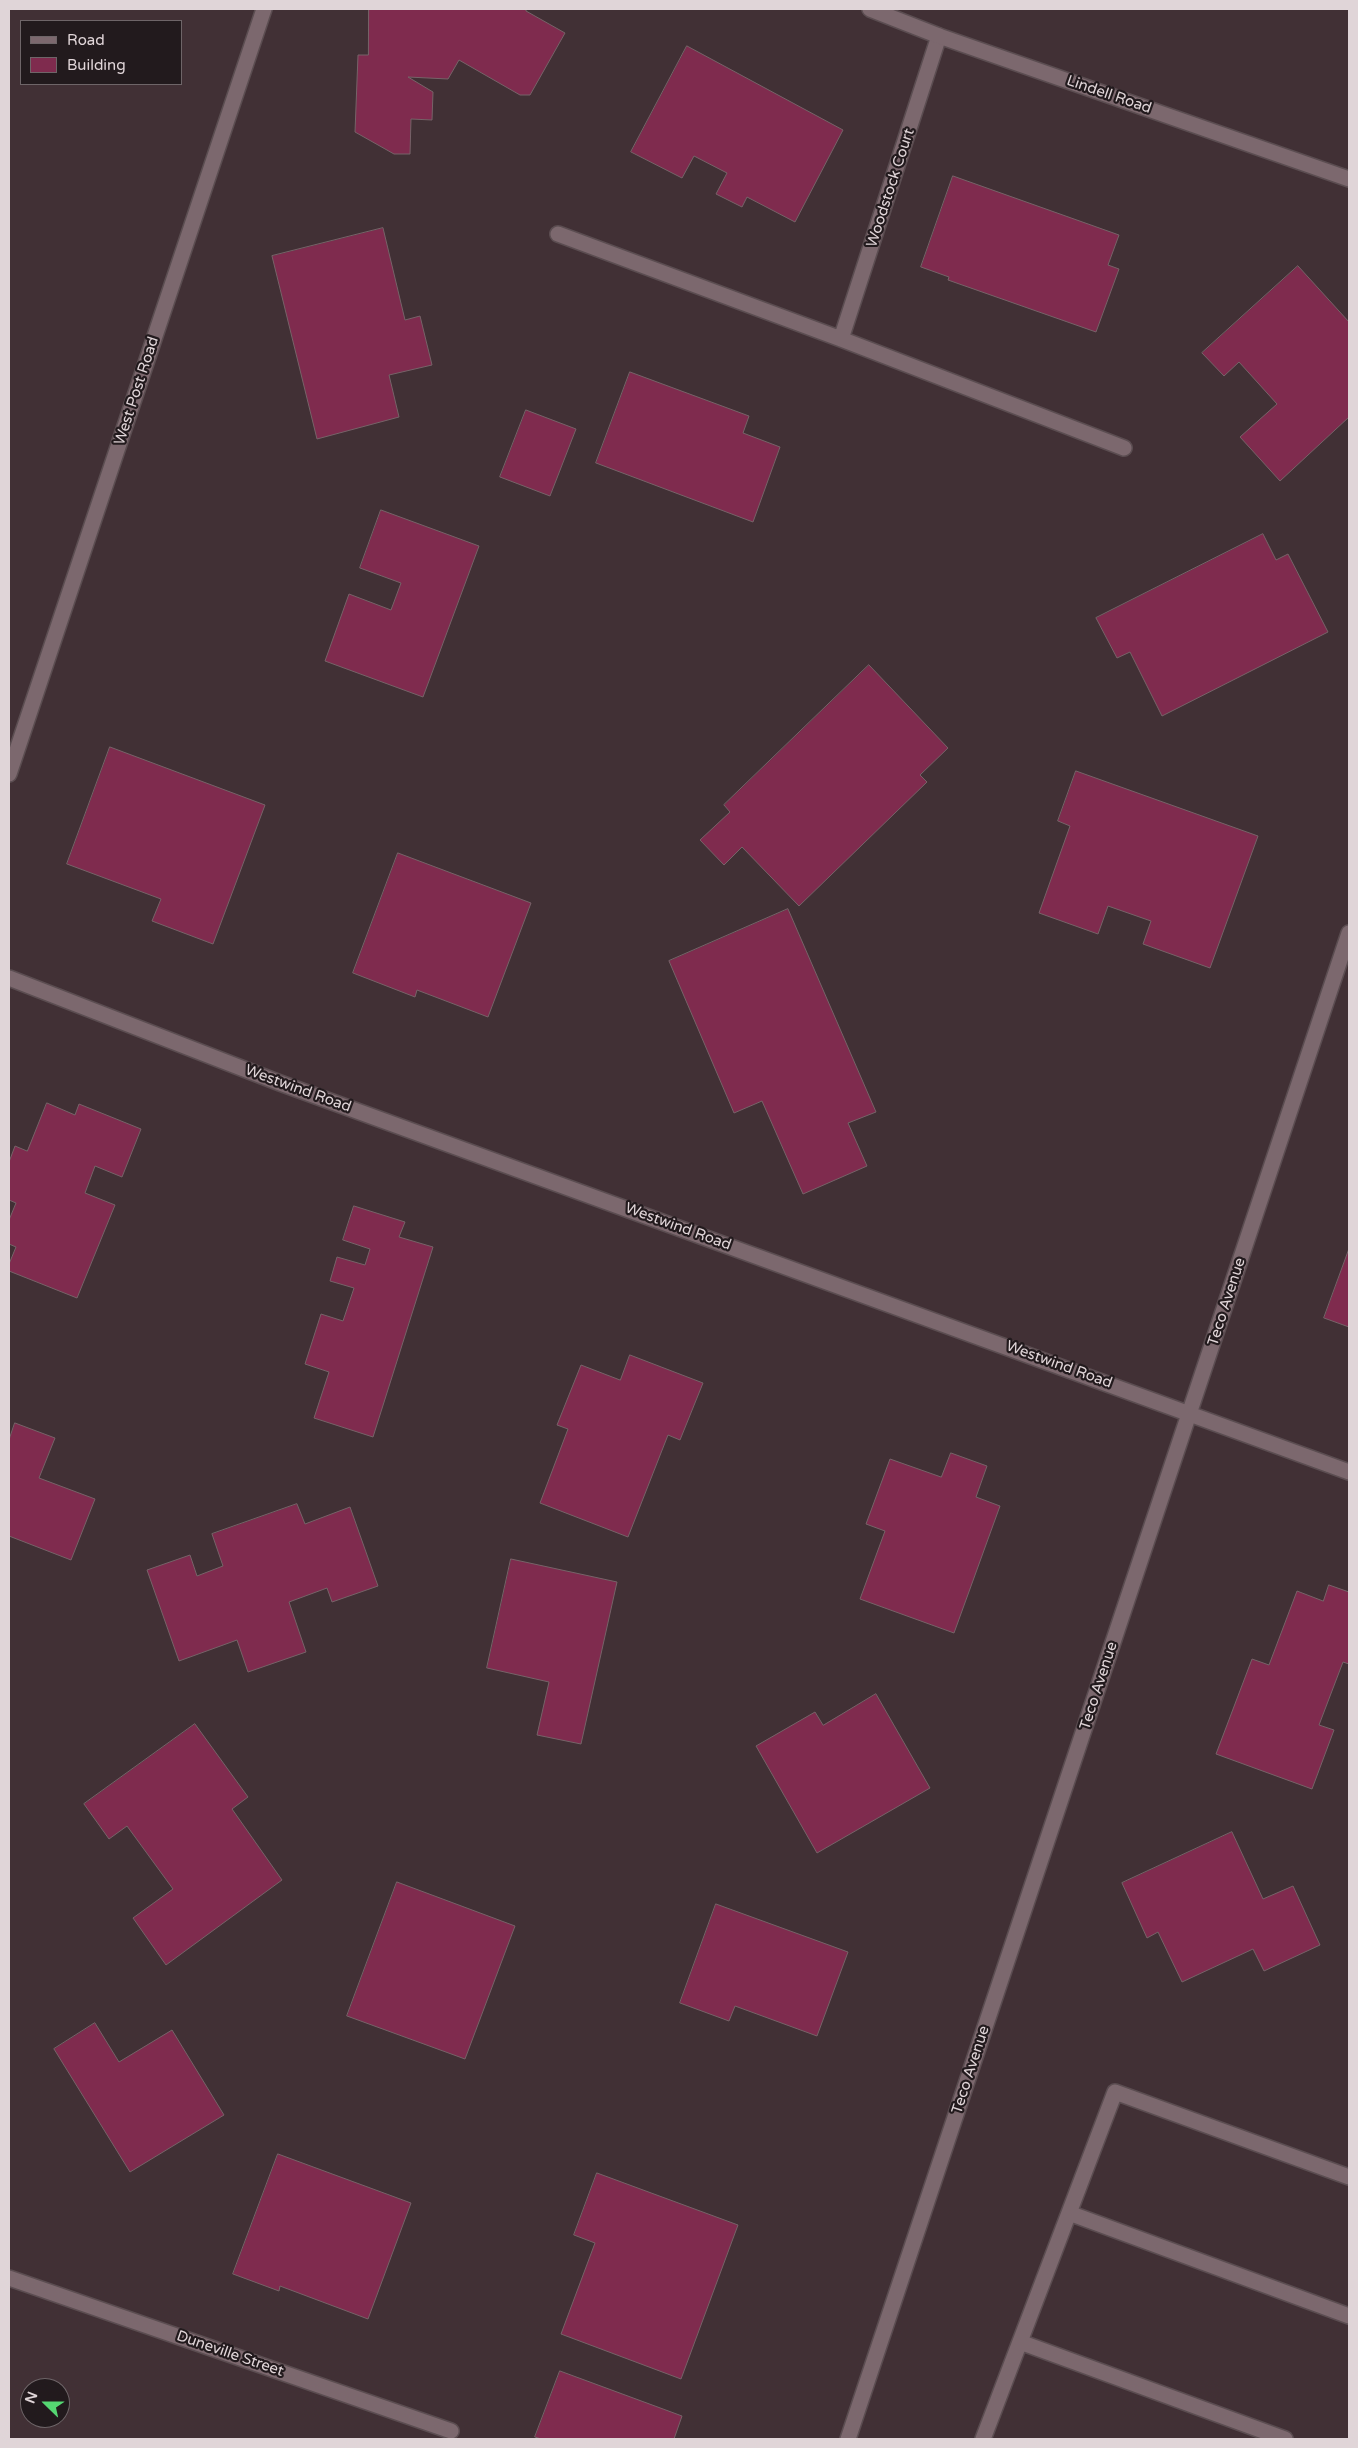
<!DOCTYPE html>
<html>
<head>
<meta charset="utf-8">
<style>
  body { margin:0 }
  #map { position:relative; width:1358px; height:2448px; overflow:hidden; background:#413035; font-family:"Varela Round",sans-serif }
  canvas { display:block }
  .frame { position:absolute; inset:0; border:10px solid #e0d5d8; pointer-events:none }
  .legend { position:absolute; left:20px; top:20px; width:162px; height:65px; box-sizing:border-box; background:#221a1d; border:1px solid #6e6568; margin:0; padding:6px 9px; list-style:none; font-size:15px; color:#e0d5d8 }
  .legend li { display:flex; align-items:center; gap:10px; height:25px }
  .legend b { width:25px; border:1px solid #6e6568 }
  .north { position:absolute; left:20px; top:2378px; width:50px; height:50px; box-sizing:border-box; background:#221a1d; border:1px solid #6e6568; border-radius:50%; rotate:292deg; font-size:14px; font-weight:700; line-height:20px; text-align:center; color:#e0d5d8 }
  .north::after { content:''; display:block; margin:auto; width:18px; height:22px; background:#55d672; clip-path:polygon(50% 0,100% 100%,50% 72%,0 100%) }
</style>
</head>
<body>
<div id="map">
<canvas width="1358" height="2448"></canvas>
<div class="frame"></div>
<ul class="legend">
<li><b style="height:6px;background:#7c686e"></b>Road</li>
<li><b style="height:14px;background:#7f2b4e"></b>Building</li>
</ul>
<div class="north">N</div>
</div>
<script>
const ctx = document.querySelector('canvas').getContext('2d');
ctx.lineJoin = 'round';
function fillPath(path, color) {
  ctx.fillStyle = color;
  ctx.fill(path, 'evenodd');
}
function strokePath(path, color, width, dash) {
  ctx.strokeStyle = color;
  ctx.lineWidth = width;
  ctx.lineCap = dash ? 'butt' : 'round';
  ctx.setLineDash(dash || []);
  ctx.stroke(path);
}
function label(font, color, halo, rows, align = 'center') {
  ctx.font = font + ' "Varela Round",sans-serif';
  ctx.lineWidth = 4.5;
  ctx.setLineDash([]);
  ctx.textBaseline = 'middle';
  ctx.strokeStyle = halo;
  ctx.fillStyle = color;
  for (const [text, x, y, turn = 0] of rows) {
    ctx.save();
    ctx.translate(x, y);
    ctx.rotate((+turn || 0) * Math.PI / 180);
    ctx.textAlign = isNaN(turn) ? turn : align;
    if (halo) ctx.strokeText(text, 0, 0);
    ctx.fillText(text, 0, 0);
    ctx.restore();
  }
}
const building = new Path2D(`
  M369 9H526V11L565 33 530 95H520L459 60 448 79 408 77 433 92 432 120 411 119 410 154H394L355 132 358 55H368Z
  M687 46 843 130 795 222 747 197 742 207 716 194 727 173 694 156 682 178 631 152Z
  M953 176 1119 235 1108 265 1119 269 1096 332 948 280 949 277 921 267Z
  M383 228 405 320 420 316 432 365 389 375 399 417 317 439 272 256Z
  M1298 266 1349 322V417L1280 481 1240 437 1277 404 1239 362 1224 376 1202 353Z
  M630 372 749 416 743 433 780 447 753 522 596 463Z
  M526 410 576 429 550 496 500 477Z
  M381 510 479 546 423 697 325 661 349 594 391 610 401 583 360 568Z
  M1263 534 1276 560 1288 554 1328 632 1162 716 1130 652 1117 658 1096 618Z
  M869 665 948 748 920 775 927 782 799 906 742 847 724 865 700 840 730 812 724 805Z
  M110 747 265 805 213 944 152 921 161 899 67 864Z
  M1076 771 1258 836 1210 968 1143 944 1151 921 1108 906 1098 934 1039 913 1070 826 1058 821Z
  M398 853 531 903 488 1017 417 990 415 997 353 973Z
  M788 909 876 1112 848 1123 867 1166 803 1194 762 1101 734 1113 669 961Z
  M47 1103 75 1115 79 1104 141 1129 122 1177 95 1166 85 1193 115 1205 77 1298 9 1271V1264L16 1247 9 1244V1220L16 1203 9 1200V1162L15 1146 27 1151Z
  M354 1206 405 1222 399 1237 433 1247 373 1437 314 1418 329 1372 305 1364 321 1314 343 1321 354 1288 330 1281 337 1257 365 1265 370 1249 343 1240Z
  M1349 1249V1327L1324 1318Z
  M630 1355 703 1383 680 1440 668 1435 628 1537 540 1503 568 1429 557 1425 581 1365 620 1380Z
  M15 1423 55 1438 39 1478 95 1499 71 1560 9 1536V1440Z
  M951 1453 987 1466 976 1497 1000 1506 954 1633 860 1599 885 1531 866 1524 890 1459 941 1477Z
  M297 1504 305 1524 350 1507 378 1586 332 1602 327 1588 289 1602 306 1652 248 1672 237 1640 179 1661 147 1570 190 1555 197 1576 223 1566 212 1534Z
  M511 1559 617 1582 581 1744 537 1735 549 1682 487 1668Z
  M1329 1585 1349 1592V1664L1343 1662 1319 1725 1334 1730 1312 1789 1216 1754 1252 1659 1269 1665 1297 1591 1323 1601Z
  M876 1694 930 1788 817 1853 756 1746 815 1712 823 1725Z
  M195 1724 248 1797 232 1809 282 1880 166 1965 133 1918 173 1889 127 1826 109 1839 84 1804Z
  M1232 1832 1263 1899 1293 1886 1320 1945 1264 1971 1253 1949 1182 1982 1158 1932 1147 1938 1122 1883Z
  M397 1882 515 1926 465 2059 347 2016Z
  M716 1904 848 1952 817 2036 735 2006 729 2021 680 2003Z
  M95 2023 119 2062 172 2030 224 2115 130 2172 54 2049Z
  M278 2154 411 2203 368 2319 280 2286 279 2291 233 2274Z
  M597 2173 738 2225 681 2379 561 2334 595 2243 574 2235Z
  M560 2371 682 2416 674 2439H541L535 2437Z`);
const lane = new Path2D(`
  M1069 2213 1349 2316
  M1020 2342 1285 2439
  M983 2439 1115 2092 1349 2177`);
const street = new Path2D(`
  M558 234 841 339 1124 448
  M841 339 939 36
  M9 774 264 9
  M9 978 280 1083 1349 1472
  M9 2278 451 2431
  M848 2439 1349 933`);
const secondary = new Path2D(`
  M870 9 939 36 1349 179`);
const streetNames = [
  ["Lindell Road",1109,95,19],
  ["Woodstock Court",891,188,-72],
  ["West Post Road",137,391,-72],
  ["Westwind Road",298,1089,20],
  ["Westwind Road",678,1227,20],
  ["Teco Avenue",1227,1302,-72],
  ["Westwind Road",1059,1365,20],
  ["Teco Avenue",1099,1686,-72],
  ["Teco Avenue",971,2070,-72],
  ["Duneville Street",230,2354,19]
];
fillPath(building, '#7f2b4e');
strokePath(building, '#766368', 1);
strokePath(lane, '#5b4d51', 18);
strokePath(street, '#5b4d51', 18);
strokePath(secondary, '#5b4d51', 18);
strokePath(lane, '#7c686e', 15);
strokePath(street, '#7c686e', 15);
strokePath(secondary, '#7c686e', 15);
label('15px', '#e0d5d8', '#221a1d', streetNames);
</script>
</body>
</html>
